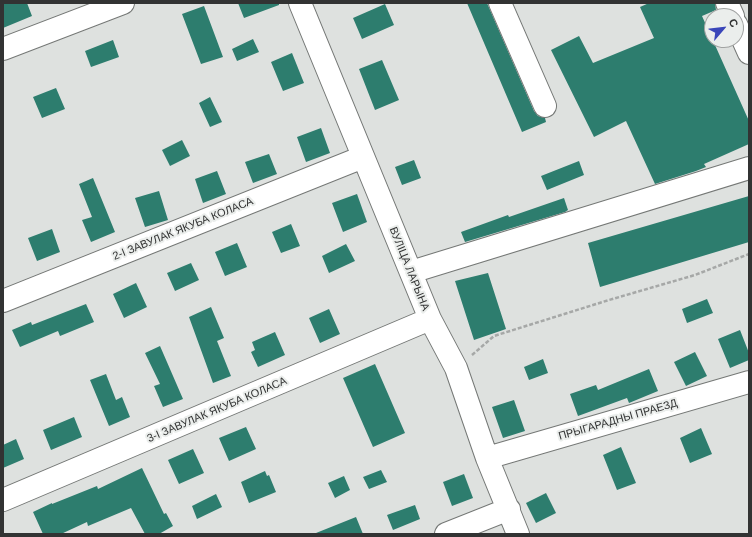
<!DOCTYPE html>
<html>
<head>
<meta charset="utf-8">
<style>
  body { margin:0 }
  #map { position:relative; width:752px; height:537px; overflow:hidden; background:#dee1df; font-family:Arial,sans-serif }
  canvas { display:block }
  .frame { position:absolute; inset:0; border:4px solid #323333; pointer-events:none }
  .north { position:absolute; left:704px; top:8px; width:40px; height:40px; box-sizing:border-box; background:#ebeeec; border:1px solid #a1a3a2; border-radius:50%; rotate:62deg; font-size:11px; font-weight:700; line-height:16px; text-align:center; color:#323333 }
  .north::after { content:''; display:block; margin:auto; width:14px; height:18px; background:#3a46b9; clip-path:polygon(50% 0,100% 100%,50% 72%,0 100%) }
</style>
</head>
<body>
<div id="map">
<canvas width="752" height="537"></canvas>
<div class="frame"></div>
<div class="north">С</div>
</div>
<script>
const ctx = document.querySelector('canvas').getContext('2d');
ctx.lineJoin = 'round';
function fillPath(path, color) {
  ctx.fillStyle = color;
  ctx.fill(path, 'evenodd');
}
function strokePath(path, color, width, dash) {
  ctx.strokeStyle = color;
  ctx.lineWidth = width;
  ctx.lineCap = dash ? 'butt' : 'round';
  ctx.setLineDash(dash || []);
  ctx.stroke(path);
}
function label(font, color, halo, rows, align = 'center') {
  ctx.font = font + ' Arial,sans-serif';
  ctx.lineWidth = 4;
  ctx.setLineDash([]);
  ctx.textBaseline = 'middle';
  ctx.strokeStyle = halo;
  ctx.fillStyle = color;
  for (const [text, x, y, turn = 0] of rows) {
    ctx.save();
    ctx.translate(x, y);
    ctx.rotate((+turn || 0) * Math.PI / 180);
    ctx.textAlign = isNaN(turn) ? turn : align;
    if (halo) ctx.strokeText(text, 0, 0);
    ctx.fillText(text, 0, 0);
    ctx.restore();
  }
}
const building = new Path2D(`
  M3 3H27L32 16 3 28Z
  M238 3H279V5L244 18Z
  M467 3H487L534 111 538 116 545 118 546 122 522 132Z
  M649 3H715L716 10 702 16 749 121V144L704 164 706 167 696 171 655 184 626 121 594 137 551 50 579 36 593 63 654 38 640 7Z
  M385 4 394 25 362 39 353 18Z
  M204 6 223 57 201 64 182 14Z
  M253 39 259 52 237 61 232 49Z
  M113 40 119 57 91 67 85 51Z
  M292 53 304 83 283 91 271 62Z
  M382 60 399 100 375 110 359 69Z
  M56 88 65 109 42 118 33 97Z
  M210 97 222 122 210 127 199 103Z
  M321 128 330 153 306 162 297 137Z
  M182 140 190 156 170 166 162 150Z
  M269 154 277 174 253 183 245 162Z
  M414 160 421 178 402 185 395 167Z
  M579 161 584 175 547 190 541 176Z
  M217 171 226 194 203 203 195 179Z
  M93 178 115 232 91 242 82 220 92 217 79 184Z
  M159 191 168 220 145 227 135 198Z
  M357 194 367 222 343 232 332 203Z
  M749 196V242L600 287 588 243Z
  M564 198 568 210 565 212 465 242 461 232 508 215 509 217Z
  M291 224 300 246 281 253 272 232Z
  M52 229 60 252 37 261 28 238Z
  M237 243 247 267 225 276 215 252Z
  M346 244 355 261 329 273 322 256Z
  M191 263 199 280 175 291 167 273Z
  M488 273 506 329 474 340 455 281Z
  M136 283 147 307 124 318 113 294Z
  M707 299 713 313 687 323 682 309Z
  M86 304 94 322 60 336 58 331 20 347 12 330 31 322 32 325Z
  M211 307 224 338 217 341 231 376 213 383 189 317Z
  M329 309 340 334 320 343 309 318Z
  M740 330 749 353V360L730 368 718 339Z
  M275 332 285 355 258 367 251 352 255 350 252 342Z
  M160 346 183 399 163 407 154 386 160 384 145 353Z
  M695 352 707 376 686 386 674 362Z
  M543 359 548 373 529 380 524 367Z
  M375 364 405 433 373 447 343 378Z
  M649 369 658 391 629 403 627 398 578 416 570 394 596 385 598 390Z
  M106 374 116 400 122 397 130 417 109 426 90 380Z
  M514 400 525 431 503 438 492 407Z
  M74 417 82 437 51 450 43 430Z
  M246 427 256 449 229 461 219 438Z
  M701 428 712 454 690 463 680 438Z
  M16 439 24 459 3 468V445Z
  M621 447 636 483 617 490 603 455Z
  M193 449 204 473 179 484 168 460Z
  M142 468 164 514 166 513 173 526 159 534H145L131 508 88 526 87 522 61 534H43L33 512 52 503V504L97 486 98 489Z
  M381 470 387 482 369 489 363 477Z
  M265 471 267 476 269 475 276 492 249 503 241 482Z
  M464 474 473 498 452 506 443 482Z
  M344 476 350 490 335 498 328 483Z
  M546 493 556 513 536 523 526 503Z
  M216 494 222 507 197 519 192 506Z
  M415 505 420 519 393 530 387 515Z
  M356 517 363 534H316V533Z`);
const path = new Path2D(`
  M472 355 494 336 609 300 695 275 749 254`);
const minor = new Path2D(`
  M300 3 430 319 456 368 487 458 518 534
  M500 3 545 106
  M727 3 733 16
  M736 24 749 53
  M3 49 123 3
  M411 272 749 168
  M3 301 363 157
  M487 458 749 382
  M3 500 430 319
  M446 534 509 509`);
const streetNames = [
  ["2-І ЗАВУЛАК ЯКУБА КОЛАСА",183,229,-22],
  ["ВУЛІЦА ЛАРЫНА",409,269,68],
  ["3-І ЗАВУЛАК ЯКУБА КОЛАСА",217,410,-23],
  ["ПРЫГАРАДНЫ ПРАЕЗД",618,420,-16]
];
fillPath(building, '#2d7d6e');
strokePath(minor, '#757876', 24);
strokePath(path, '#a6a8a7', 2.5, [4, 2]);
strokePath(minor, '#fff', 22);
label('11px', '#323333', '#ebeeec', streetNames);
</script>
</body>
</html>
